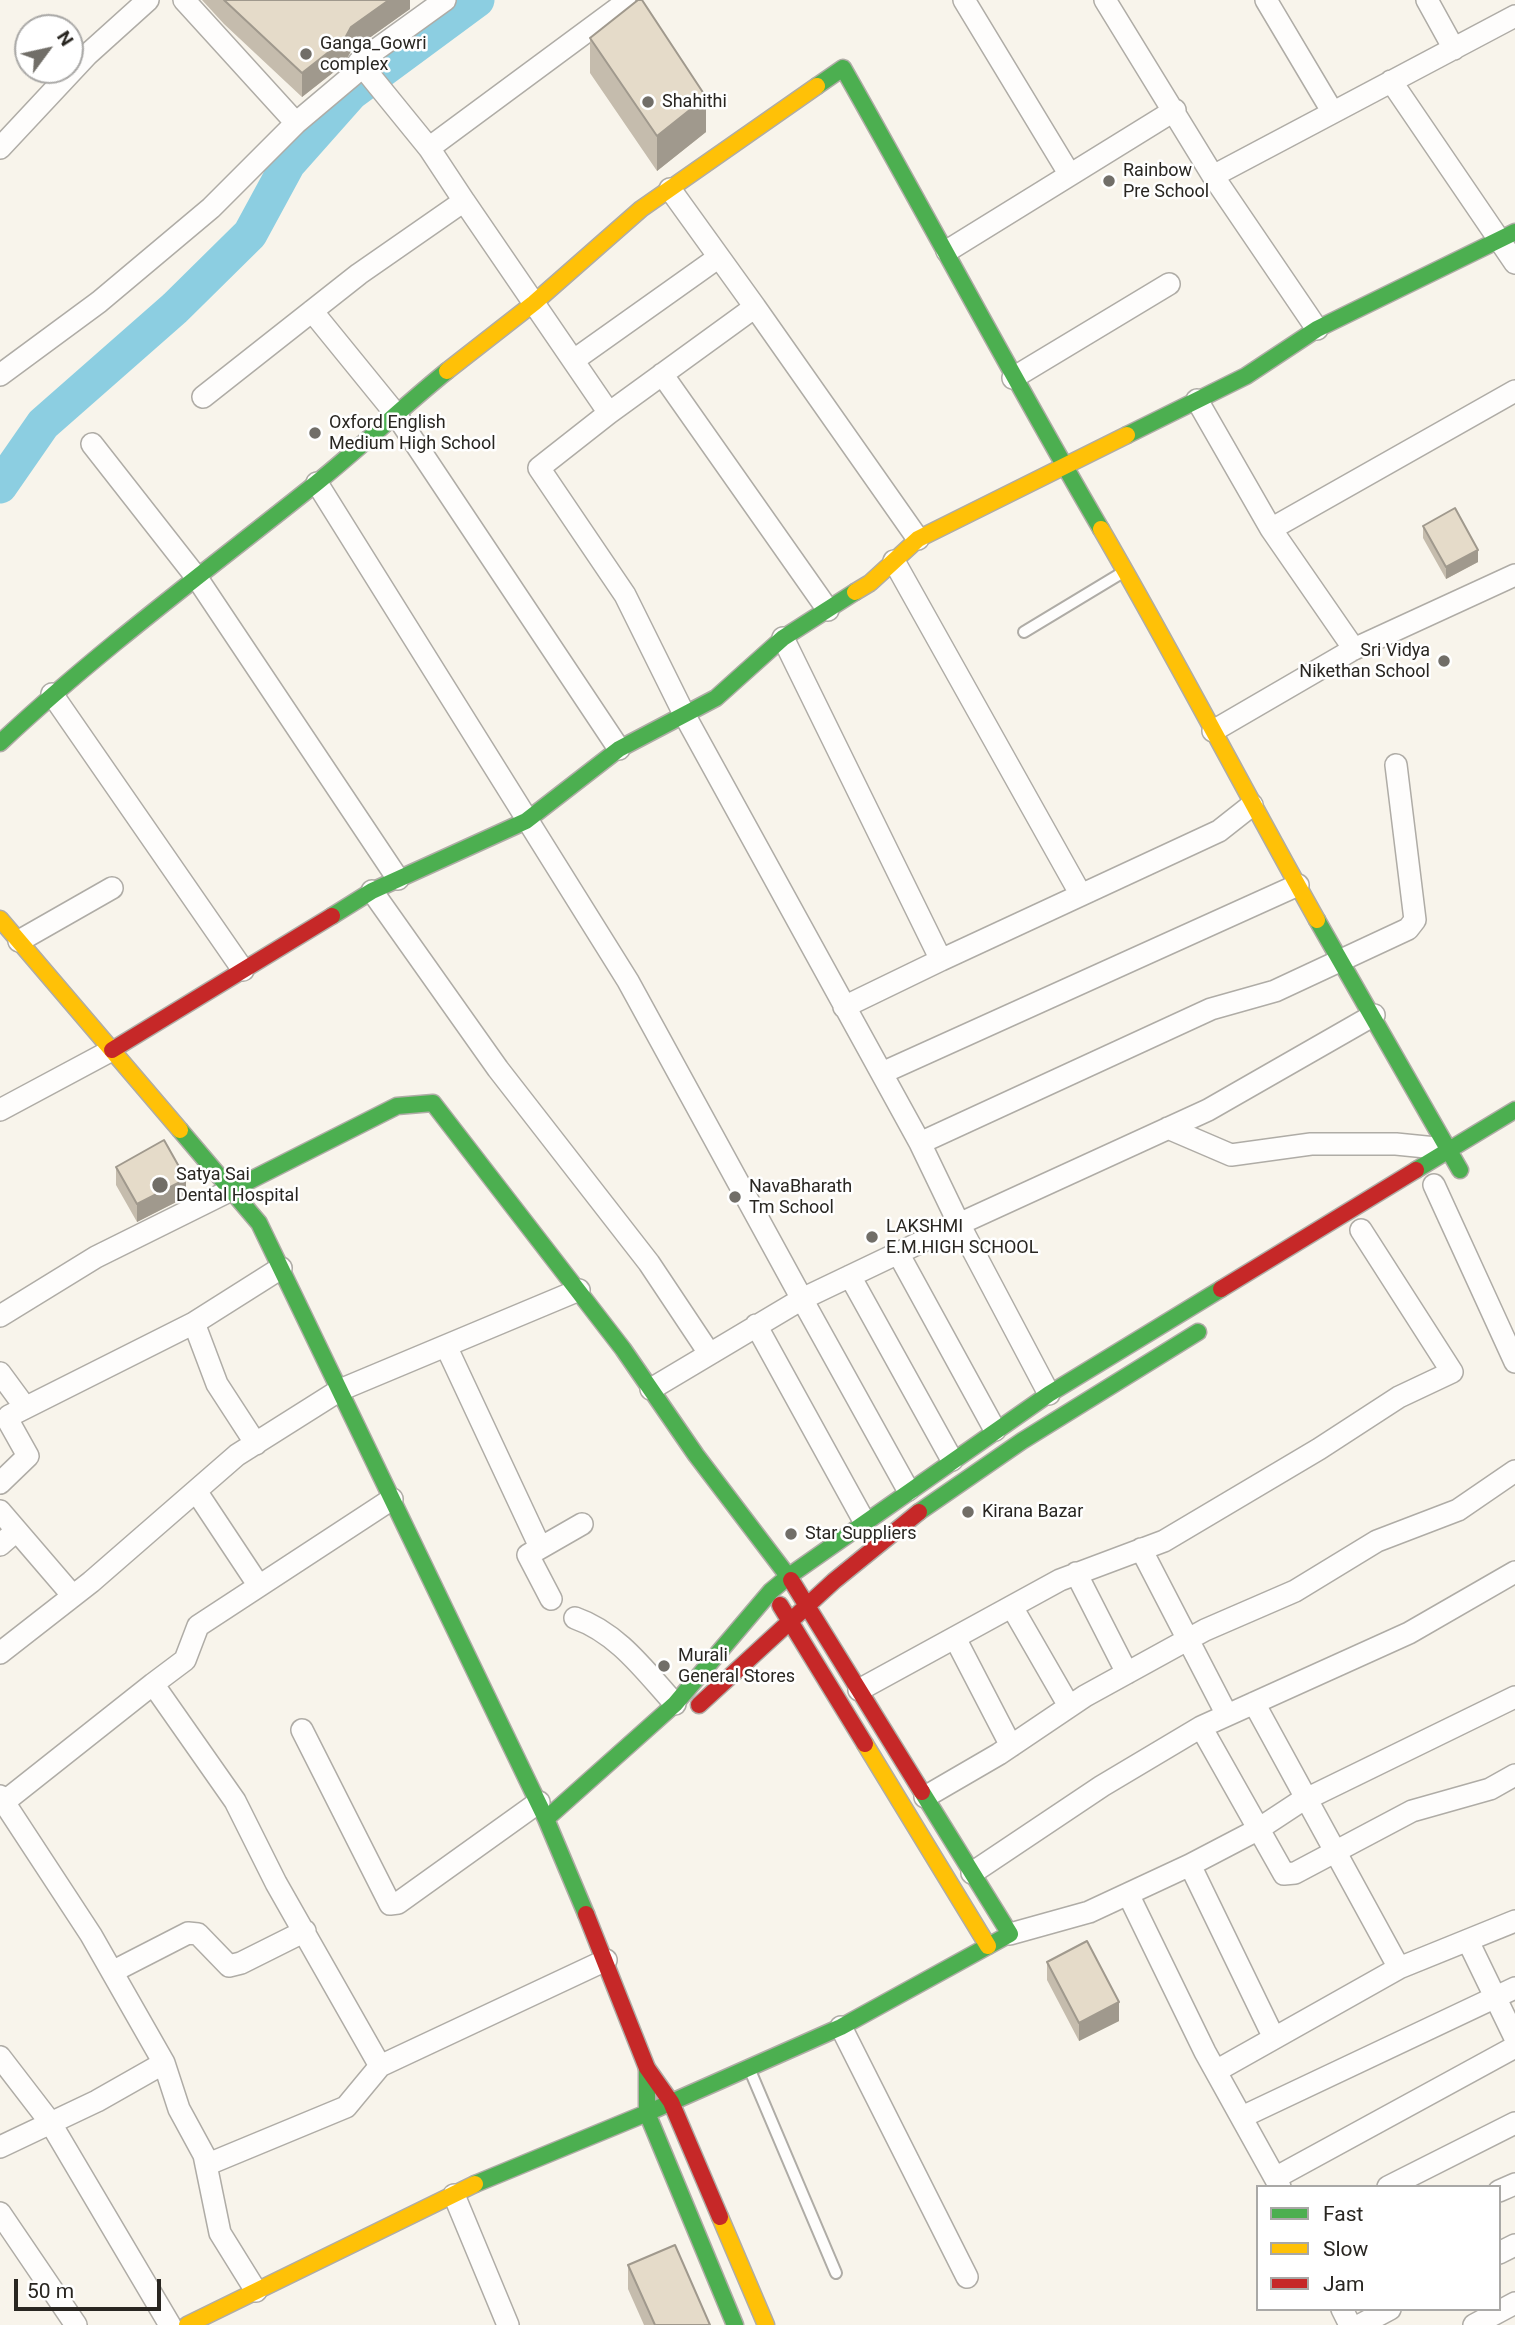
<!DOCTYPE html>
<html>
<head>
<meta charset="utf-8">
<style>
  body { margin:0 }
  #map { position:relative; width:1515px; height:2325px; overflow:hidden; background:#f8f4eb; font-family:Roboto,sans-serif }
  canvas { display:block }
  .legend { position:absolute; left:1256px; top:2185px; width:245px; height:126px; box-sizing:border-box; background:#fff; border:2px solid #a9a8a6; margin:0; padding:9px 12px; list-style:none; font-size:21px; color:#292621 }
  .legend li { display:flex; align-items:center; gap:14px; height:35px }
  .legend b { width:35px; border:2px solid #a9a8a6 }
  .north { position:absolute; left:14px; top:14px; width:70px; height:70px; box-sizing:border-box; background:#fff; border:2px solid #a9a8a6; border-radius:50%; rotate:57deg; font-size:19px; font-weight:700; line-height:28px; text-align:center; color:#292621 }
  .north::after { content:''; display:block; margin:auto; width:24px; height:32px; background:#716e68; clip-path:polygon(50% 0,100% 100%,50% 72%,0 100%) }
  .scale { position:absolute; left:14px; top:2279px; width:147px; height:32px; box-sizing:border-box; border:4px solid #292621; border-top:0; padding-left:9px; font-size:21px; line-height:24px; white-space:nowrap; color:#292621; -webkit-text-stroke:5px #fff; paint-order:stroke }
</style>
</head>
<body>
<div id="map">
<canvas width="1515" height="2325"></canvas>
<ul class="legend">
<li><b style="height:9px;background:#4caf50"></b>Fast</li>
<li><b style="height:9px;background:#ffc107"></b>Slow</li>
<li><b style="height:9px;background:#c62828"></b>Jam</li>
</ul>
<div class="north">N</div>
<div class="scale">50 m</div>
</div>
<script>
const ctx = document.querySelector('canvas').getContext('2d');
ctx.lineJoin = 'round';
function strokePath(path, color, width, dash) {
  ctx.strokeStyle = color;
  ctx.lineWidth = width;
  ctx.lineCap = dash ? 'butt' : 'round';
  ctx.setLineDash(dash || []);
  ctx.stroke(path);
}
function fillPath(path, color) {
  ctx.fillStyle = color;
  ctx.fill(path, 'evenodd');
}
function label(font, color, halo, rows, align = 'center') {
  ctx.font = font + ' Roboto,sans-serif';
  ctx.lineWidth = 5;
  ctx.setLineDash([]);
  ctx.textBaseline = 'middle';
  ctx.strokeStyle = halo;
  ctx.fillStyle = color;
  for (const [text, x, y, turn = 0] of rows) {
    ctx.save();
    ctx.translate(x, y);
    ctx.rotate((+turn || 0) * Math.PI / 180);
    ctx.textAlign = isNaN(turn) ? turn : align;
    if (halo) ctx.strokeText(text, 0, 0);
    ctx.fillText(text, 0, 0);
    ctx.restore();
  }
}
const river = new Path2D(`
  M0 486 43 424 175 308 250 234 288 164 351 93 477 0`);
const lane = new Path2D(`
  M1024 632 1125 571
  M749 2068 836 2273`);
const street = new Path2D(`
  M184 0 296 123
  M964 0 1070 175
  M1105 0 1213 176 1317 329
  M1266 0 1332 111
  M1427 0 1454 49
  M359 62 429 148 464 201
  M1391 81 1515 263
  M0 148 87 55 148 0
  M429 148 625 3
  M1213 176 1515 16
  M670 189 755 307
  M947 251 1175 110
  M312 311 395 413 619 749
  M574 360 719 257
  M662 374 828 610
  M0 375 99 302 211 208 296 123 353 75 359 62 445 0
  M1013 378 1169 284
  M203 397 359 274 464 201 609 413
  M1197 400 1271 529 1515 391
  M92 444 197 578 398 879
  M317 483 628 981 802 1299 651 1389
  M1271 529 1354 649
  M894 561 1081 895
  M783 638 941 960 1219 831 1252 805
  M52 694 243 970
  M1213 731 1354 649 1515 575
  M372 891 498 1069 649 1263 709 1353
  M19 941 112 888
  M844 1007 941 960
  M882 1073 1298 885
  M0 1110 112 1050
  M1168 1128 1231 1155 1311 1144H1396L1446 1149
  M920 1143 1211 1009 1275 991 1408 929 1415 920 1396 765
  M1434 1185 1515 1362
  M898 1253 995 1430
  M850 1276 952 1460
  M0 1316 96 1257 231 1190
  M756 1325 864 1521
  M446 1346 540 1547
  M0 1373 25 1407
  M1049 1394 959 1224 1208 1110 1374 1015
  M256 1444 217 1384 194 1323 281 1268
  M0 1483 28 1456 9 1422V1416L194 1323
  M908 1490 802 1299 959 1224 920 1143 684 714 625 595 539 468 609 413 755 307 918 539
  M196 1491 259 1586
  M392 1499 198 1626 185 1660 153 1684 235 1801 276 1883 380 2066 606 1960
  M0 1511 73 1596
  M0 1545 16 1531
  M1141 1549 1227 1715
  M1515 1572 1409 1633 1201 1727 1284 1874 1295 1873 1412 1811 1490 1789 1515 1775
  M1076 1573 1127 1673
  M551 1599 528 1555 582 1524
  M1012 1607 1069 1706
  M575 1618C618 1633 645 1671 675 1704
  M955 1638 1011 1746
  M0 1653 91 1582 237 1455 340 1390 579 1290
  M859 1690 1060 1580 1164 1541 1319 1449 1399 1397 1452 1372 1361 1230
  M1254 1703 1399 1968 1515 1921
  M302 1730 390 1904 398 1903 539 1802
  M0 1796 91 1935 164 2063 97 2101 0 2147
  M925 1797 999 1754 1085 1696 1205 1630 1295 1591 1377 1541 1458 1510 1515 1471
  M4 1802 153 1684
  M1190 1865 1274 2038
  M972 1873 1102 1786 1201 1727
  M1128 1894 1205 2052 1280 2187
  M1010 1934 1089 1912 1190 1865 1257 1830 1298 1803 1515 1697
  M1468 1941 1515 2038
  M112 1972 188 1933 198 1934 229 1966 241 1963 305 1931
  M841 2027 967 2277
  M0 2057 50 2122 170 2325
  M164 2063 179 2109 204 2155 220 2233 256 2291
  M1216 2071 1399 1968
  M1242 2117 1515 1988
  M206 2165 346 2107 380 2066
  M1275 2178 1515 2047
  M1388 2187 1515 2123
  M1499 2191 1515 2184
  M454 2195 508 2325
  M0 2213 76 2325
  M1499 2253 1515 2245
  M1342 2309 1350 2325
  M1360 2325 1390 2309
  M1474 2325 1515 2303`);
const fast = new Path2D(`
  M817 86 843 68C930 221 1012 377 1101 529
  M1127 435 1246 376 1317 329 1515 232
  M0 743C97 652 205 572 309 489 357 451 400 409 447 371
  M332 916 372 891 526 821 619 749 716 698 783 638 855 592
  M1317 920 1460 1170
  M180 1130 259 1223 546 1819 586 1914
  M1416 1170 1515 1110
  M231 1190 397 1106 433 1103 623 1349 696 1455 791 1580
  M919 1512 1022 1441 1198 1332
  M546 1819 675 1704 771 1591 789 1576 1049 1394 1221 1289
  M647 2068V2113L735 2325
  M475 2184 647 2113 841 2027 1010 1934 922 1792`);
const slow = new Path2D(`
  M447 371 534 303 641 209 817 86
  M1101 529C1176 658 1244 790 1317 920
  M855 592 870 583 918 539 1127 435
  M0 919 180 1130
  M865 1744 988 1946
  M720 2217 766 2325
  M187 2325 475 2184`);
const jam = new Path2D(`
  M112 1050 332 916
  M1221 1289 1416 1170
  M791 1580 922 1792
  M780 1605 865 1744
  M699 1705 834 1581 919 1512
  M586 1914 647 2068 671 2102 720 2217`);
const wall = new Path2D(`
  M202 0H410V9L351 51 344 64 302 97 224 24Z
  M590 38 706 132 657 171 590 73Z
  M1423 526 1478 562 1446 579 1423 538Z
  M116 1167 186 1197 137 1222 116 1185Z
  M1047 1962 1119 2021 1079 2041 1047 1980Z
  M628 2265 710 2325H644L628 2289Z`);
const shadedWall = new Path2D(`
  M389 0H410V9L351 51 344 64 302 97V73L351 27Z
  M706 97V132L657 171V136Z
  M1478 550V562L1446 579V567Z
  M186 1179V1197L137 1222V1204Z
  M1119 2002V2021L1079 2041V2023Z`);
const building = new Path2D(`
  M224 0H389L351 27 344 40 302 73Z
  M638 0H642L706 97 657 136 590 38Z
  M1455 508 1478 550 1446 567 1423 526Z
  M164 1140 186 1179 137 1204 116 1167Z
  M1087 1941 1119 2002 1079 2023 1047 1962Z
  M675 2245 710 2325H655L628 2265Z`);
const markers = [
  [306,54,7,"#716e68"],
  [648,102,7,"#716e68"],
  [1109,181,7,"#716e68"],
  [315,433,7,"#716e68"],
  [1444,661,7,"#716e68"],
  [160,1185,9,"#716e68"],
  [735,1197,7,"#716e68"],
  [872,1237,7,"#716e68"],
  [968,1512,7,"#716e68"],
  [791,1534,7,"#716e68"],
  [664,1666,7,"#716e68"]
];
const poiNames = [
  ["Ganga_Gowri",320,44],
  ["complex",320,65],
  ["Shahithi",662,102],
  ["Rainbow",1123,171],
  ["Pre School",1123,192],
  ["Oxford English",329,423],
  ["Medium High School",329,444],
  ["Sri Vidya",1430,651,"right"],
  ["Nikethan School",1430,672,"right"],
  ["Satya Sai",176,1175],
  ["Dental Hospital",176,1196],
  ["NavaBharath",749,1187],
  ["Tm School",749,1208],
  ["LAKSHMI",886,1227],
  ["E.M.HIGH SCHOOL",886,1248],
  ["Kirana Bazar",982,1512],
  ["Star Suppliers",805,1534],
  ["Murali",678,1656],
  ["General Stores",678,1677]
];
strokePath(river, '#8ccee1', 35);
strokePath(lane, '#afaca6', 14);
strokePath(street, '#afaca6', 24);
strokePath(fast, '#afaca6', 19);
strokePath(slow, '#afaca6', 19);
strokePath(jam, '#afaca6', 19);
strokePath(lane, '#fefdfc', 10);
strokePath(street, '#fefdfc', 21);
strokePath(fast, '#4caf50', 16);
strokePath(slow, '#ffc107', 16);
strokePath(jam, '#c62828', 16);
fillPath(wall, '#c5bcad');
fillPath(shadedWall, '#a0998d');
fillPath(building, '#e5dbc9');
strokePath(building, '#a0998d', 2);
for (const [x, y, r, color] of markers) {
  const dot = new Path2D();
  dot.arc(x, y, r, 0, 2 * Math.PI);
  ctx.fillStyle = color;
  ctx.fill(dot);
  strokePath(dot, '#fff', 2.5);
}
label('18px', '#292621', '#fff', poiNames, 'left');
</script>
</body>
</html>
